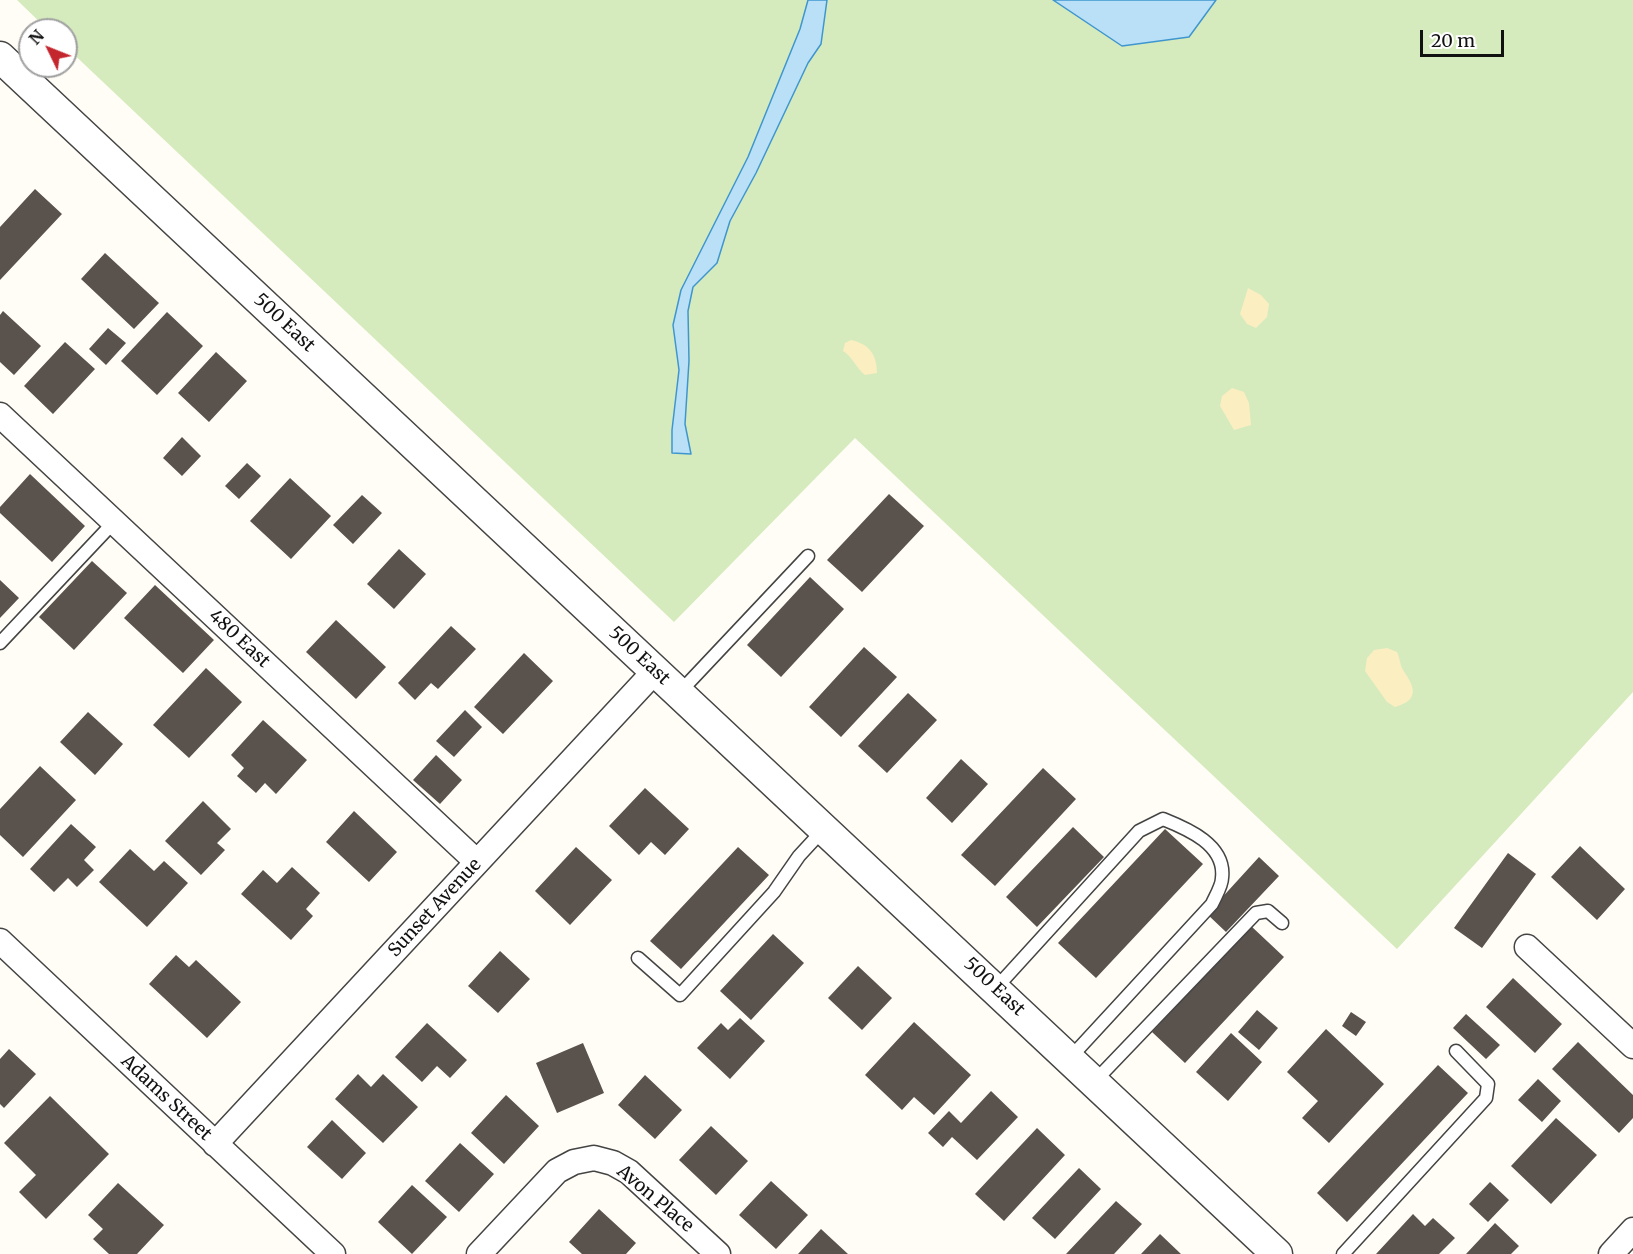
<!DOCTYPE html>
<html>
<head>
<meta charset="utf-8">
<style>
  body { margin:0 }
  #map { position:relative; width:1633px; height:1254px; overflow:hidden; background:#fffdf5; font-family:Merriweather,serif }
  canvas { display:block }
  .north { position:absolute; left:18px; top:18px; width:60px; height:60px; box-sizing:border-box; background:#fff; border:2px solid #a0a0a0; border-radius:50%; rotate:313deg; font-size:16px; font-weight:700; line-height:24px; text-align:center; color:#111 }
  .north::after { content:''; display:block; margin:auto; width:21px; height:27px; background:#c4262e; clip-path:polygon(50% 0,100% 100%,50% 72%,0 100%) }
  .scale { position:absolute; left:1420px; top:30px; width:84px; height:27px; box-sizing:border-box; border:3px solid #111; border-top:0; padding-left:8px; font-size:18px; line-height:21px; white-space:nowrap; color:#111; -webkit-text-stroke:4px #fff; paint-order:stroke }
</style>
</head>
<body>
<div id="map">
<canvas width="1633" height="1254"></canvas>
<div class="north">N</div>
<div class="scale">20 m</div>
</div>
<script>
const ctx = document.querySelector('canvas').getContext('2d');
ctx.lineJoin = 'round';
function fillPath(path, color) {
  ctx.fillStyle = color;
  ctx.fill(path, 'evenodd');
}
function strokePath(path, color, width, dash) {
  ctx.strokeStyle = color;
  ctx.lineWidth = width;
  ctx.lineCap = dash ? 'butt' : 'round';
  ctx.setLineDash(dash || []);
  ctx.stroke(path);
}
function label(font, color, halo, rows, align = 'center') {
  ctx.font = font + ' Merriweather,serif';
  ctx.lineWidth = 6;
  ctx.setLineDash([]);
  ctx.textBaseline = 'middle';
  ctx.strokeStyle = halo;
  ctx.fillStyle = color;
  for (const [text, x, y, turn = 0] of rows) {
    ctx.save();
    ctx.translate(x, y);
    ctx.rotate((+turn || 0) * Math.PI / 180);
    ctx.textAlign = isNaN(turn) ? turn : align;
    if (halo) ctx.strokeText(text, 0, 0);
    ctx.fillText(text, 0, 0);
    ctx.restore();
  }
}
const green = new Path2D(`
  M17 0H1633V692L1397 949 855 438 674 622 66 47V30H48Z`);
const sand = new Path2D(`
  M1248 288 1261 295 1269 304 1267 317 1256 328 1247 324 1240 314Z
  M851 340C869 344 877 354 877 373L865 375C856 368 852 356 843 351L845 343Z
  M1232 388 1244 392 1249 403 1251 425 1234 430 1220 406 1222 396Z
  M1387 648 1397 652C1400 658 1400 665 1403 670 1415 687 1420 700 1395 707L1387 702 1365 671 1367 658 1374 650Z`);
const water = new Path2D(`
  M808 0H827L821 44 808 63 756 173 730 221 717 263 693 287 688 311 689 361 685 424 691 454 672 453V430L679 370 673 325 681 290 748 157 800 29Z
  M1053 0H1216L1189 37 1122 46Z`);
const building = new Path2D(`
  M35 189 62 214 0 280V227Z
  M105 253 159 303 134 329 81 279Z
  M3 311 41 346 14 375 0 362V315Z
  M167 312 203 346 157 395 121 361Z
  M108 328 126 343 106 365 89 349Z
  M65 342 95 369 53 414 24 386Z
  M216 352 247 381 209 422 178 393Z
  M182 437 201 456 182 476 163 458Z
  M247 463 261 476 239 499 225 486Z
  M30 474 85 526 52 562 0 513V507Z
  M290 478 331 516 291 559 250 521Z
  M889 494 924 526 862 592 827 560Z
  M362 495 382 513 353 544 333 525Z
  M399 549 426 574 394 609 367 584Z
  M92 561 127 593 74 650 39 617Z
  M810 577 844 609 781 677 747 645Z
  M0 580 19 598 0 618Z
  M155 585 214 640 183 673 124 618Z
  M336 620 386 667 356 699 306 652Z
  M451 626 476 649 438 689 431 683 415 700 398 683Z
  M864 647 897 677 841 737 809 707Z
  M524 653 553 681 503 734 474 707Z
  M206 668 242 702 189 758 153 725Z
  M908 693 937 720 887 773 858 746Z
  M465 710 482 727 454 757 436 741Z
  M88 712 123 744 95 775 60 742Z
  M263 720 307 760 276 794 265 783 256 793 237 776 244 768 231 755Z
  M436 755 462 780 440 804 413 780Z
  M961 759 988 784 952 823 926 798Z
  M40 766 76 800 23 857 0 835V809Z
  M1043 768 1076 799 995 886 961 855Z
  M645 788 689 829 665 855 651 842 639 855 609 826Z
  M203 801 231 829 217 843 225 850 201 875 165 841Z
  M354 811 397 852 369 882 326 842Z
  M71 824 96 847 84 860 94 870 77 887 68 878 54 892 30 869Z
  M1073 827 1104 857 1037 927 1006 897Z
  M1165 829 1203 864 1096 978 1058 943Z
  M1580 846 1625 889 1597 920 1551 877Z
  M576 847 612 880 570 925 535 891Z
  M738 847 769 875 681 969 650 941Z
  M130 849 154 871 164 861 188 883 147 927 99 882Z
  M1508 853 1536 874 1482 948 1454 928Z
  M1259 857 1279 876 1226 932 1207 914Z
  M292 867 320 893 306 909 313 916 291 940 241 894 263 870 277 883Z
  M1251 926 1284 957 1185 1063 1152 1032Z
  M773 934 804 963 751 1020 720 991Z
  M500 951 530 979 498 1013 468 986Z
  M176 955 189 967 196 960 241 1002 207 1038 149 984Z
  M858 966 892 998 862 1030 828 998Z
  M1513 978 1562 1024 1535 1053 1486 1007Z
  M1257 1010 1278 1028 1259 1050 1238 1032Z
  M1351 1012 1366 1022 1356 1036 1342 1026Z
  M1466 1014 1500 1045 1486 1059 1453 1028Z
  M740 1018 765 1041 730 1079 697 1048 721 1023 728 1030Z
  M914 1022 971 1075 934 1115 914 1097 902 1110 865 1075Z
  M427 1023 467 1060 450 1078 437 1066 422 1082 395 1057Z
  M1326 1029 1384 1084 1329 1143 1302 1118 1318 1101 1287 1072Z
  M1231 1033 1262 1062 1228 1101 1196 1072Z
  M1578 1042 1633 1095V1118L1619 1133 1552 1069Z
  M583 1043 604 1093 557 1113 536 1063Z
  M9 1049 36 1074 4 1108 0 1104V1059Z
  M1438 1065 1468 1093 1347 1222 1317 1193Z
  M358 1074 371 1087 383 1074 418 1107 383 1143 335 1099Z
  M645 1075 682 1110 655 1139 618 1105Z
  M1538 1079 1561 1101 1542 1122 1518 1100Z
  M991 1091 1018 1117 977 1160 952 1137 943 1147 928 1133 949 1111 961 1123Z
  M506 1095 539 1126 504 1164 471 1133Z
  M50 1096 109 1154 46 1219 19 1192 36 1175 4 1143Z
  M1556 1118 1597 1155 1551 1204 1511 1166Z
  M332 1120 366 1153 342 1179 307 1147Z
  M711 1126 748 1161 716 1195 679 1160Z
  M1037 1128 1065 1155 1004 1221 975 1194Z
  M460 1143 494 1174 459 1212 425 1181Z
  M1079 1168 1101 1189 1055 1239 1032 1218Z
  M771 1181 808 1215 776 1249 739 1215Z
  M1490 1182 1509 1200 1488 1222 1469 1204Z
  M118 1183 164 1225 137 1254H109L93 1239 103 1229 88 1215Z
  M412 1185 447 1217 412 1254 378 1222Z
  M1116 1201 1142 1224 1114 1254H1066Z
  M599 1209 636 1243 626 1254H582L569 1242Z
  M1413 1214 1425 1226 1433 1218 1455 1238 1439 1254H1376Z
  M1495 1223 1519 1246 1511 1254H1466Z
  M821 1229 848 1254H798Z
  M1160 1234 1181 1254H1141Z`);
const service = new Path2D(`
  M0 643 114 522
  M679 693 808 556
  M638 958 680 995 774 892 799 856 823 830
  M996 988 1139 831 1163 819C1188 829 1226 845 1222 878 1222 886 1215 897 1212 904L1070 1058
  M1095 1081 1256 913 1268 911 1282 923
  M1343 1254 1486 1098 1488 1084 1456 1051`);
const minor = new Path2D(`
  M0 415 477 862
  M0 941 333 1254
  M1527 947 1633 1046
  M215 1144 655 671
  M479 1254 557 1171 574 1162 594 1158 613 1163 629 1172 718 1254
  M1611 1254 1633 1230`);
const tertiary = new Path2D(`
  M0 57 1277 1254`);
const streetNames = [
  ["500 East",284,323,43],
  ["480 East",239,639,43],
  ["500 East",639,656,43],
  ["Sunset Avenue",435,908,-47],
  ["500 East",994,987,43],
  ["Adams Street",166,1098,43],
  ["Avon Place",655,1199,40]
];
fillPath(green, '#d5ebbd');
fillPath(sand, '#fbeec1');
fillPath(water, '#b9e0f7');
strokePath(water, '#3f96cf', 1.5);
fillPath(building, '#5a524d');
strokePath(service, '#444', 15);
strokePath(minor, '#444', 27);
strokePath(tertiary, '#444', 33);
strokePath(service, '#fff', 12);
strokePath(minor, '#fff', 24);
strokePath(tertiary, '#fff', 30);
label('18px', '#111', '#fff', streetNames);
</script>
</body>
</html>
